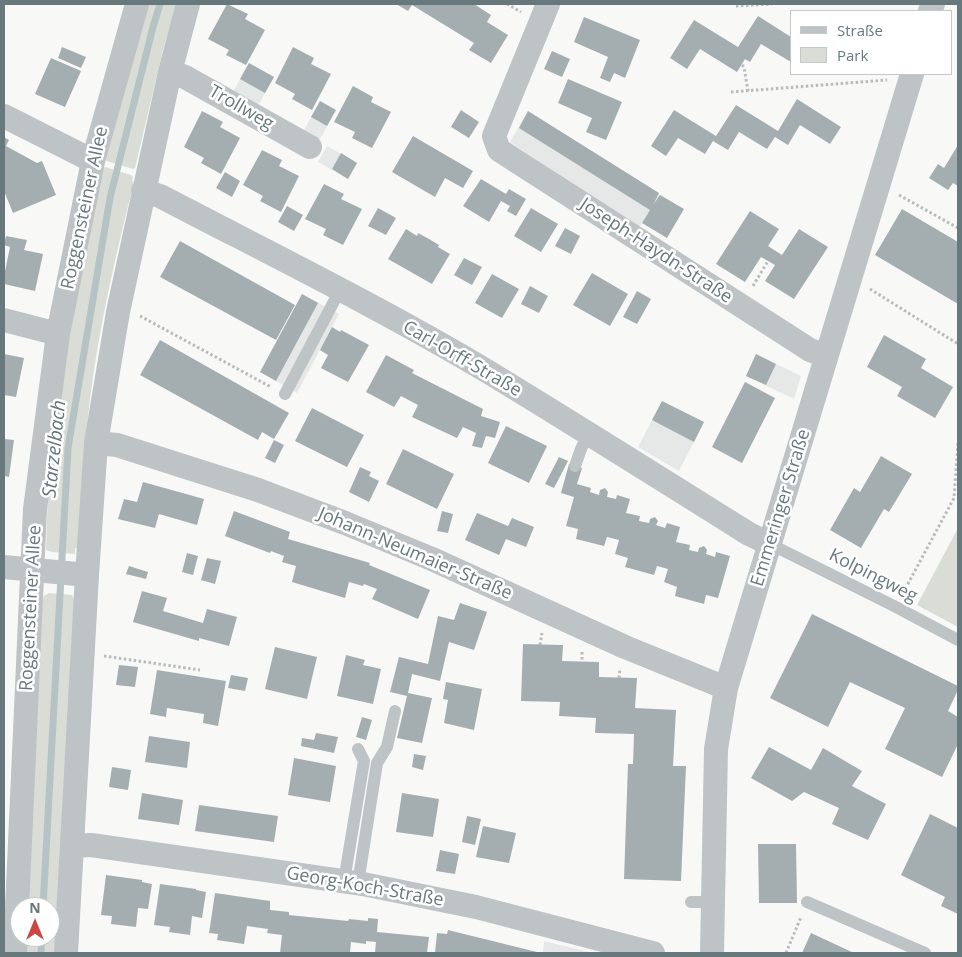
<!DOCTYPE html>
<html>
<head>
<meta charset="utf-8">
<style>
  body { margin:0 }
  #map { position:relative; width:962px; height:957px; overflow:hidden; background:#f8f8f7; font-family:"Open Sans",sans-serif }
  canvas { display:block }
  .frame { position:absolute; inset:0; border:5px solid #67797d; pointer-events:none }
  .legend { position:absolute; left:790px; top:10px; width:162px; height:65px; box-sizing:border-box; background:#fff; border:1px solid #c2c9cb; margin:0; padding:6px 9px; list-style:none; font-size:15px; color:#67797d }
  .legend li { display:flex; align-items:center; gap:10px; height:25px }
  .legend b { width:25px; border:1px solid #c2c9cb }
  .north { position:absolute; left:10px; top:897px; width:50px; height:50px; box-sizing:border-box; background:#fff; border:1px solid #c2c9cb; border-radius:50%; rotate:0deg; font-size:14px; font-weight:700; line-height:20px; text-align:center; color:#67797d }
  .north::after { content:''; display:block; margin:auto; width:18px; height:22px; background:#cd4642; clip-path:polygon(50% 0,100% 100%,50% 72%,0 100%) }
</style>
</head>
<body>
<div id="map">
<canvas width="962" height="957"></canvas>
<div class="frame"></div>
<ul class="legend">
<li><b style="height:6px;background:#bec3c5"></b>Straße</li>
<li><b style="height:14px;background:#daddd6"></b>Park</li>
</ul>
<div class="north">N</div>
</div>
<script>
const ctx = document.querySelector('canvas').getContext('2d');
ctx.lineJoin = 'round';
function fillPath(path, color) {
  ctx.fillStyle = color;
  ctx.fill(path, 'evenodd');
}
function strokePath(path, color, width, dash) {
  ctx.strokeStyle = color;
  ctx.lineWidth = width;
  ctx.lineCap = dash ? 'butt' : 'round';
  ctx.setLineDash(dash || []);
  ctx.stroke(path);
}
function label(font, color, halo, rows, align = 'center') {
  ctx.font = font + ' "Open Sans",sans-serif';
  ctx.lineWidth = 5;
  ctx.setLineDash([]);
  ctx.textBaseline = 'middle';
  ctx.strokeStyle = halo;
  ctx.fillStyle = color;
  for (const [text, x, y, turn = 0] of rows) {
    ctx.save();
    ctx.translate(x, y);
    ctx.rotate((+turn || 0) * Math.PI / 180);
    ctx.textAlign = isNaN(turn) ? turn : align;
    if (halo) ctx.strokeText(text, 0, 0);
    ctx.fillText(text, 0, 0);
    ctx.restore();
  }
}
const built = new Path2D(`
  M249 63 274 77 258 106 233 92Z
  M320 101 336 110 320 139 303 132Z
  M528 111 660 195 639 228 510 142Z
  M327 146 357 163 348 179 318 162Z
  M302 294 339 314 297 393 260 372Z
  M756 354 801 376 794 399 746 376Z
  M662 401 704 422 679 471 638 447Z
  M544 941 593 953H543Z`);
const green = new Path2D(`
  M142 4H177L163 50 135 168 133 169 107 161 103 157Z
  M105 167 131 175 133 177 132 181 134 182C116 254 99 326 90 399 84 449 82 499 80 548H75V554L52 552 46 550 49 459 55 399 100 169Z
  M958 528V627L917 605Z
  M49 593 72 595 76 604 56 953H23L24 937H50V907H25L41 605 44 596Z`);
const stream = new Path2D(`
  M43 907 68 448 110 198 153 27 160 4
  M41 953 42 937`);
const building = new Path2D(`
  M227 4 248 14 245 19 265 30 246 65 226 55 229 50 208 39Z
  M396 4H474L491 15 487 22 508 35 491 63 469 50 474 43 412 5 408 11Z
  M758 16 791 37V62L761 44 750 62 745 59 737 72 700 49 687 69 670 58 694 20 738 47Z
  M584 17 640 40 625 78 614 73 610 82 600 78 608 57 574 42Z
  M62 47 86 57 81 68 58 58Z
  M293 47 314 58 311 64 331 74 312 110 292 99 295 94 275 83Z
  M552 51 570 59 562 77 544 69Z
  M51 58 81 71 65 107 35 94Z
  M249 63 274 77 265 93 240 79Z
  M568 79 622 102 606 140 586 132 592 118 558 103Z
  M353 86 373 97 371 102 391 112 372 148 352 138 355 132 334 122Z
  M797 99 841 127 830 144 800 125 788 145 775 137 767 149 739 132 728 150 713 141 705 154 678 138 666 156 651 146 674 110 716 136 736 105 778 131Z
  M320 101 336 110 327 126 311 117Z
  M461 110 479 122 469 138 451 127Z
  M202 111 223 122 220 127 240 138 221 174 201 163 204 158 184 147Z
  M528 111 659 193 653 205 660 195 684 209 667 238 642 223 650 210 519 128Z
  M413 136 473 171 463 188 445 178 435 197 392 172Z
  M4 137 9 140 6 146 37 163 42 161 56 195 13 213 4 191Z
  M958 145V186L953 183 948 190 929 178 938 164 944 168Z
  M262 150 282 160 279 166 299 176 281 212 260 201 263 196 243 185Z
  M341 153 357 163 348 179 332 169Z
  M225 172 240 181 232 197 216 188Z
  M481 179 506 194 509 189 526 199 516 216 507 211 510 206 501 201 489 222 463 206Z
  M324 184 344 194 341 199 362 209 343 245 323 235 326 229 305 219Z
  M287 206 303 215 294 231 278 222Z
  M378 208 396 218 386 235 368 226Z
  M531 208 558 224 541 252 514 236Z
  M902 209 958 242V304L875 255Z
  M750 211 779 229 768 246 782 255 799 229 828 247 794 299 765 281 775 265 761 257 745 282 716 264Z
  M565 228 580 236 571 254 555 246Z
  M406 229 417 236 418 233 429 239 439 245 438 247 450 254 432 284 388 259Z
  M6 236 27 240 24 250 43 254 35 291 4 284V276L10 247 4 245Z
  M180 241 295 305 276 340 160 277Z
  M464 258 482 267 472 285 454 275Z
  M592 273 628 294 610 326 573 305Z
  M492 274 519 289 502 318 475 303Z
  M530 286 548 296 539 313 521 304Z
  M637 291 651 299 637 324 623 317Z
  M302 294 318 303 276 381 260 372Z
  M332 327 340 332 341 330 369 345 348 382 321 368 328 355 320 350Z
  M884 335 926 359 921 368 953 387 935 418 897 396 902 387 867 367Z
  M160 340 289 413 274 439 262 432 258 440 140 375Z
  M4 354 24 358 16 397 4 395Z
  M756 354 776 364 766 385 746 376Z
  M386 355 414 370 412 373 483 409 481 416 500 422 495 438 486 436 482 448 472 446 476 433 463 427 457 438 412 417 418 405 401 396 394 407 366 392Z
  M745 382 775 398 742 463 712 447Z
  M662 401 704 422 694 442 652 420Z
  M312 408 364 435 347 467 295 441Z
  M506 426 547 446 529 483 488 463Z
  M4 439 14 440 9 477 4 476Z
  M274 440 284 445 275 463 265 458Z
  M403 449 454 474 437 509 386 484Z
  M881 456 912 474 889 512 884 509 861 548 830 530 854 488 860 492Z
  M559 457 568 461 554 488 545 484Z
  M569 464 582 468 577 484 591 488 590 492 599 495 600 490 605 488 608 492 607 497 616 499 617 495 630 499 626 513 640 516 639 521 649 523 650 519 655 517 658 521 656 525 665 528 667 523 680 527 676 542 690 545 689 550 698 552 699 548 704 546 707 550 706 554 715 557 716 552 730 556 718 598 706 595 704 604 675 596 677 587 664 582 668 569 657 566 654 575 625 567 628 558 615 554 619 540 607 537 604 546 576 539 578 529 566 526 574 497 561 493Z
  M360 467 371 472 369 476 379 481 369 502 349 492Z
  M143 482 204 499 197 525 159 514 155 528 118 519 124 499 137 502Z
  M234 511 290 532 288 539 370 563 369 565 430 590 418 619 372 599 377 589 364 584 363 586 349 582 345 598 292 582 296 566 282 562 284 556 271 551 270 553 225 536Z
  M442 511 453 514 448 533 437 531Z
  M477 513 508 526 512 518 534 527 526 547 506 539 499 555 465 540Z
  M187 553 198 556 193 575 182 572Z
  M207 558 221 561 215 584 201 580Z
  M129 566 148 572 146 579 126 574Z
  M142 591 167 598 163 611 203 623 207 609 237 617 229 646 199 638V641L133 622Z
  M460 603 487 612 474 650 449 642 440 681 412 674 408 693 432 698 422 743 397 738 407 696 390 692 399 657 428 664 438 616 454 620Z
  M812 614 958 686V690L948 711 958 717V744L942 777 885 749 905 708 850 682 828 727 770 698Z
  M523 644 563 645 562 661 599 662V677L637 678 635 708 676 710 673 766H686L681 881 624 879 628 764H633L634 734 595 733 596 718 559 716 560 702 521 701Z
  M275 647 317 657 307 699 265 689Z
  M346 655 365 660 363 665 381 669 373 704 337 696Z
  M119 665 138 667 135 687 116 685Z
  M157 670 226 681 218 726 203 723 204 714 167 708 166 717 150 714Z
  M231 675 248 678 245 691 228 688Z
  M446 682 482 689 474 730 444 723 448 700 443 699Z
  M362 717 372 720 366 740 356 737Z
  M316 733 338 737 334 753 301 746 302 738 314 740Z
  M149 736 190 742 187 768 145 762Z
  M769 747 811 770 823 748 862 771 852 786 886 804 868 840 832 824 839 808 804 792 792 801 751 778Z
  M414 754 426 756 423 770 412 767Z
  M294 758 336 766 330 802 288 795Z
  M112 767 131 770 128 790 109 787Z
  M142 793 183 800 179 825 138 819Z
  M402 793 439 799 433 837 396 832Z
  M199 805 278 816 274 842 195 831Z
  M930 814 958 828V914L941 906 945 897 901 875Z
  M467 816 481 819 475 845 462 842Z
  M483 826 516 833 509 863 476 857Z
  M758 844H796L797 903H759Z
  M440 850 459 854 455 874 436 871Z
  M106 875 142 880V882L152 884 148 909 138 908 136 927 111 924 112 916 101 915Z
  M160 884 196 889V890L206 892 202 918 192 916 190 935 169 932 170 927 154 925Z
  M215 893 270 901V910L289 912V915L348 921 349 919 368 921V918L378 919 377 932 429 937 427 953H375L376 942 366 941V944L351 942 350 953H280L282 935 267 933 268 929 247 926 244 944 217 940 218 934 209 933Z
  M448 930 541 953H435L437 933 447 934Z
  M811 933 854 953H802Z`);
const path = new Path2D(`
  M507 4 521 12
  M736 6 772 4
  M742 65 744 67 748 91
  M731 92 887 80
  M899 195 958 228
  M753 286 768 261
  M870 289 958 344
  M140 316 271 387
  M903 593 954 498 958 443
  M540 645 542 633
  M582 652V661
  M104 656 200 670
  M619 678 620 668
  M786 953 801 917`);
const service = new Path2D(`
  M285 394 340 290
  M575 466 581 449 588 434
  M770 544 896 607 958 640
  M344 881 364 761 358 749
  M358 883 377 763 387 747 395 711
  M691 902H713
  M807 902 925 953`);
const minor = new Path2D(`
  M548 4 494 136 499 150 810 350 826 356
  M930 11 933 4
  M170 72 185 77 310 147
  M4 116 93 161
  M143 191 160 196C271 254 383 309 490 373 577 426 663 480 749 534L770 544
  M4 320 58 334
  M96 443 117 445 258 490 345 523 432 559 625 647 726 688
  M4 567 87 575
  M73 846 91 845 363 884 476 907 653 953
  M15 953 35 509 45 433 58 334 93 161 137 4
  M66 953 87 575 96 443 118 312 170 72 188 4
  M712 953 716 749 726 688 912 74`);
const streetNames = [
  ["Trollweg",241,108,30],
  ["Roggensteiner Allee",85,208,-78],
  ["Joseph-Haydn-Straße",656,251,33],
  ["Carl-Orff-Straße",462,359,30],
  ["Emmeringer Straße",781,508,-73],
  ["Johann-Neumaier-Straße",415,554,23],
  ["Kolpingweg",873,576,27],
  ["Roggensteiner Allee",31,608,-87],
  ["Georg-Koch-Straße",365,887,10]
];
const waterNames = [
  ["Starzelbach",55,449,-84]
];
fillPath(built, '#e6e8e7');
fillPath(green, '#daddd6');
strokePath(stream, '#b6c3c5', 7);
fillPath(building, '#a4aeb0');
strokePath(path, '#b8bcbe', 3, [2.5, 2.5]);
strokePath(service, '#bec3c5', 12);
strokePath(minor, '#bec3c5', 24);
label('18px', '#67797d', '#fff', streetNames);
label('italic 19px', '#627678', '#fff', waterNames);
</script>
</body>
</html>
